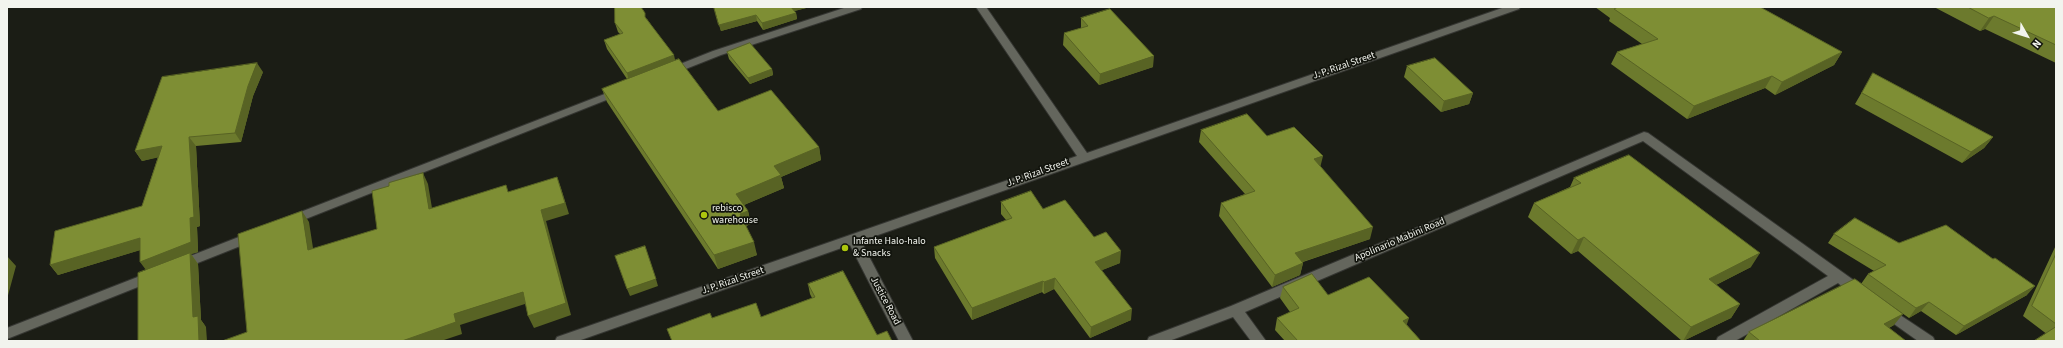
<!DOCTYPE html>
<html>
<head>
<meta charset="utf-8">
<style>
  body { margin:0 }
  #map { position:relative; width:2063px; height:348px; overflow:hidden; background:#1b1d15; font-family:"Source Sans 3",sans-serif }
  canvas { display:block }
  .frame { position:absolute; inset:0; border:8px solid #f2f4ee; pointer-events:none }
  .north { position:absolute; left:2007px; top:16px; width:40px; height:40px; -webkit-text-stroke:3px #12140d; paint-order:stroke; rotate:129deg; font-size:11px; font-weight:700; line-height:16px; text-align:center; color:#f2f4ee }
  .north::after { content:''; display:block; margin:auto; width:14px; height:18px; background:#f2f4ee; clip-path:polygon(50% 0,100% 100%,50% 72%,0 100%) }
</style>
</head>
<body>
<div id="map">
<canvas width="2063" height="348"></canvas>
<div class="frame"></div>
<div class="north">N</div>
</div>
<script>
const ctx = document.querySelector('canvas').getContext('2d');
ctx.lineJoin = 'round';
function strokePath(path, color, width, dash) {
  ctx.strokeStyle = color;
  ctx.lineWidth = width;
  ctx.lineCap = dash ? 'butt' : 'round';
  ctx.setLineDash(dash || []);
  ctx.stroke(path);
}
function fillPath(path, color) {
  ctx.fillStyle = color;
  ctx.fill(path, 'evenodd');
}
function label(font, color, halo, rows, align = 'center') {
  ctx.font = font + ' "Source Sans 3",sans-serif';
  ctx.lineWidth = 3.5;
  ctx.setLineDash([]);
  ctx.textBaseline = 'middle';
  ctx.strokeStyle = halo;
  ctx.fillStyle = color;
  for (const [text, x, y, turn = 0] of rows) {
    ctx.save();
    ctx.translate(x, y);
    ctx.rotate((+turn || 0) * Math.PI / 180);
    ctx.textAlign = isNaN(turn) ? turn : align;
    if (halo) ctx.strokeText(text, 0, 0);
    ctx.fillText(text, 0, 0);
    ctx.restore();
  }
}
const minor = new Path2D(`
  M847 7H862L861 9 721 55 673 74 669 75 664 72 665 70 713 51Z
  M976 7H986L1087 153 1505 7H1520L1519 9 861 241 913 341H899L850 245 578 341H555L557 337 1077 156Z
  M620 88 626 91 624 93 293 224H285L283 221 285 218Z
  M1644 132 1648 133 1866 289 1868 293 1866 297C1855 300 1846 289 1838 283L1735 341H1716L1718 337 1828 276 1643 141 1245 312 1266 341H1251L1233 317 1169 341H1147L1149 337 1231 306Z
  M254 231 258 233 260 236 258 239 180 270 175 268 173 265 175 262Z
  M153 271 158 273 160 276 158 279 7 339V328Z
  M1885 305 1933 337 1935 341H1918L1880 314 1878 310 1880 306Z`);
const wall = new Path2D(`
  M714 7H810L794 11 796 13 797 19 763 30 757 21 721 31Z
  M1595 7H1760L1842 52 1834 65 1775 95 1765 88 1687 119 1611 64 1617 52 1642 44 1609 21 1610 18Z
  M1934 7H2056V63L1985 29 1980 31Z
  M1081 18 1153 67 1099 85 1063 45 1064 33 1081 28Z
  M647 19 675 60 718 111 819 147 821 160 781 177 784 188 744 205 748 211 751 224 746 226 757 255 718 269 607 102 602 89 627 79 607 49 604 40 620 34 618 32 615 23Z
  M727 52 772 69 773 75 750 84 729 59Z
  M1407 66 1473 93 1469 104 1441 112 1404 77Z
  M263 72 253 96 241 142 196 146 200 226 197 227 198 252 191 254 198 264 201 320 206 327 147 270 140 250 58 275 50 265 142 206 158 157 142 161 135 151Z
  M1873 73 1993 137 1984 148 1962 163 1855 104 1866 85Z
  M1201 130 1267 136 1321 167 1370 239 1303 262V263L1300 275 1272 287 1219 216 1221 203 1245 194 1199 142Z
  M1574 178 1751 267 1716 285 1740 304 1731 318 1683 341H1682L1578 251 1571 254 1528 217 1534 203 1570 187Z
  M1001 202 1043 209 1094 237 1120 263 1102 270 1131 320 1090 338 1054 289 1044 294 1042 292 972 320 935 258 934 247 1006 220 1001 214Z
  M1834 234 1899 243 2027 295 1956 335 1921 311 1909 318 1861 284 1868 274 1874 271 1828 243Z
  M2056 245V341L2023 316Z
  M808 284 877 335 892 341H671L712 318 761 317 812 298 810 294Z
  M1283 287 1328 295 1407 325 1421 341H1285L1275 330 1277 318 1290 312 1280 298Z
  M1894 325 1889 328 1906 341H1743L1749 332Z`);
const shadedWall = new Path2D(`
  M790 7H810L791 12Z
  M796 13 797 19 763 30 762 23Z
  M756 15 757 21 721 31 719 25Z
  M1994 16 1985 29 1980 31 1989 18Z
  M1842 52 1834 65 1775 95 1782 82Z
  M674 55 676 64 629 82 627 73Z
  M1154 56 1153 67 1099 85 1100 74Z
  M257 63 263 72 253 96 241 142 235 133 248 86Z
  M772 69 773 75 750 84 748 78Z
  M1772 76 1765 88 1687 119 1694 106Z
  M1473 93 1469 104 1441 112 1444 101Z
  M189 137 196 146 200 226 197 227 198 252 191 254 198 264 201 320 206 327 207 341H199L140 262Z
  M1993 137 1984 148 1962 163 1971 152Z
  M162 146 169 155 142 161 135 151Z
  M819 147 821 160 781 177 784 188 739 207 736 194 774 166Z
  M1323 156 1320 168 1314 159Z
  M423 173 428 184 434 220 429 209Z
  M557 177 561 188 569 214 546 221 571 315 534 328 528 316 541 210Z
  M302 211 309 222 315 261 308 250Z
  M748 211 751 224 743 227 740 214Z
  M1373 227 1370 239 1293 265 1295 253Z
  M1584 237 1578 251 1571 254 1578 240Z
  M140 238 147 248 58 275 50 265Z
  M754 242 757 255 718 269 714 255Z
  M1121 251 1120 263 1095 273V262Z
  M1760 253 1751 267 1700 293 1709 279Z
  M7 256 16 266 7 299Z
  M1303 263 1300 275 1272 287 1275 275Z
  M1055 278 1054 289 1044 294V282Z
  M656 279 658 286 630 296 627 289Z
  M1043 281 1042 292 972 320V308Z
  M2035 286 2027 295 1956 335 1964 326Z
  M523 292 528 303 460 325 462 334 441 341H402L454 314Z
  M1929 302 1921 311 1909 318 1916 308Z
  M1740 304 1731 318 1683 341 1691 327Z
  M1132 309 1131 320 1090 338 1091 327Z
  M1903 314 1894 325 1875 335 1884 324Z
  M1409 318 1405 330 1403 321Z`);
const building = new Path2D(`
  M615 7H641L645 13V17L674 55 627 73 604 40 623 33 615 23Z
  M714 7H791L796 13 762 23 756 15 719 25Z
  M1617 7H1760L1842 52 1782 82 1772 76 1694 106 1617 52 1658 39 1614 9 1618 7Z
  M1968 7H2056V45L1994 16 1989 18Z
  M1110 9 1154 56 1100 74 1064 33 1088 26 1081 18Z
  M750 43 772 69 748 78 727 52Z
  M1435 58 1473 93 1444 101 1407 66Z
  M679 59 718 111 771 90 819 147 774 166 781 175 736 194 748 211 740 214 754 242 714 255 602 89Z
  M257 63 248 86 235 133 189 137 194 217 190 218 191 242 140 262V238L50 265 55 231 142 206 162 146 135 151 162 77Z
  M1873 73 1993 137 1971 152 1862 93Z
  M1247 114 1267 136 1294 127 1323 156 1314 159 1373 227 1295 253 1303 263 1275 275 1221 203 1255 191 1201 130Z
  M1629 155 1760 253 1709 279 1740 304 1691 327 1584 237 1578 240 1534 203 1581 183 1574 178Z
  M423 173 429 209 506 185 508 192 557 177 565 203 541 210 566 303 528 316 523 292 454 314 456 322 402 341H222L247 332 238 234 302 211 308 250 377 229 372 191 389 186V183Z
  M1031 191 1043 209 1065 200 1094 237 1106 232 1121 251 1095 262 1132 309 1091 327 1055 278 1044 282 1043 281 972 308 934 247 1012 218 1001 202Z
  M1855 218 1899 243 1946 225 1993 259 1995 258 2035 286 1964 326 1929 302 1916 308 1868 274 1886 265 1834 234Z
  M645 246 656 279 627 289 615 256Z
  M190 253 193 317 198 316 199 341H138V273Z
  M2056 254V324L2032 306Z
  M843 271 877 335 887 331 892 341H672L667 329 710 313 712 318 756 303 761 317 815 297 808 284Z
  M1312 274 1328 295 1369 277 1409 318 1403 321 1421 341H1298L1277 318 1299 308 1283 287Z
  M1855 279 1903 314 1884 324 1906 341H1760L1749 332Z
  M2056 327V341H2034Z`);
const markers = [
  [704,215,4,"#adc60e"],
  [845,248,4,"#adc60e"]
];
const streetNames = [
  ["J. P. Rizal Street",1344,66,-19],
  ["J. P. Rizal Street",1038,173,-20],
  ["Apolinario Mabini Road",1400,240,-23],
  ["J. P. Rizal Street",733,281,-19],
  ["Justice Road",885,301,62]
];
const poiNames = [
  ["rebisco",712,209],
  ["warehouse",712,221],
  ["Infante Halo-halo",853,242],
  ["& Snacks",853,254]
];
strokePath(minor, '#353632', 2);
fillPath(minor, '#64665d');
fillPath(wall, '#6c7a2d');
fillPath(shadedWall, '#586324');
fillPath(building, '#7e8e34');
strokePath(building, '#586324', 1);
for (const [x, y, r, color] of markers) {
  const dot = new Path2D();
  dot.arc(x, y, r, 0, 2 * Math.PI);
  ctx.fillStyle = color;
  ctx.fill(dot);
  strokePath(dot, '#12140d', 1.5);
}
label('10px', '#f2f4ee', '#12140d', streetNames);
label('10px', '#f2f4ee', '#12140d', poiNames, 'left');
</script>
</body>
</html>
